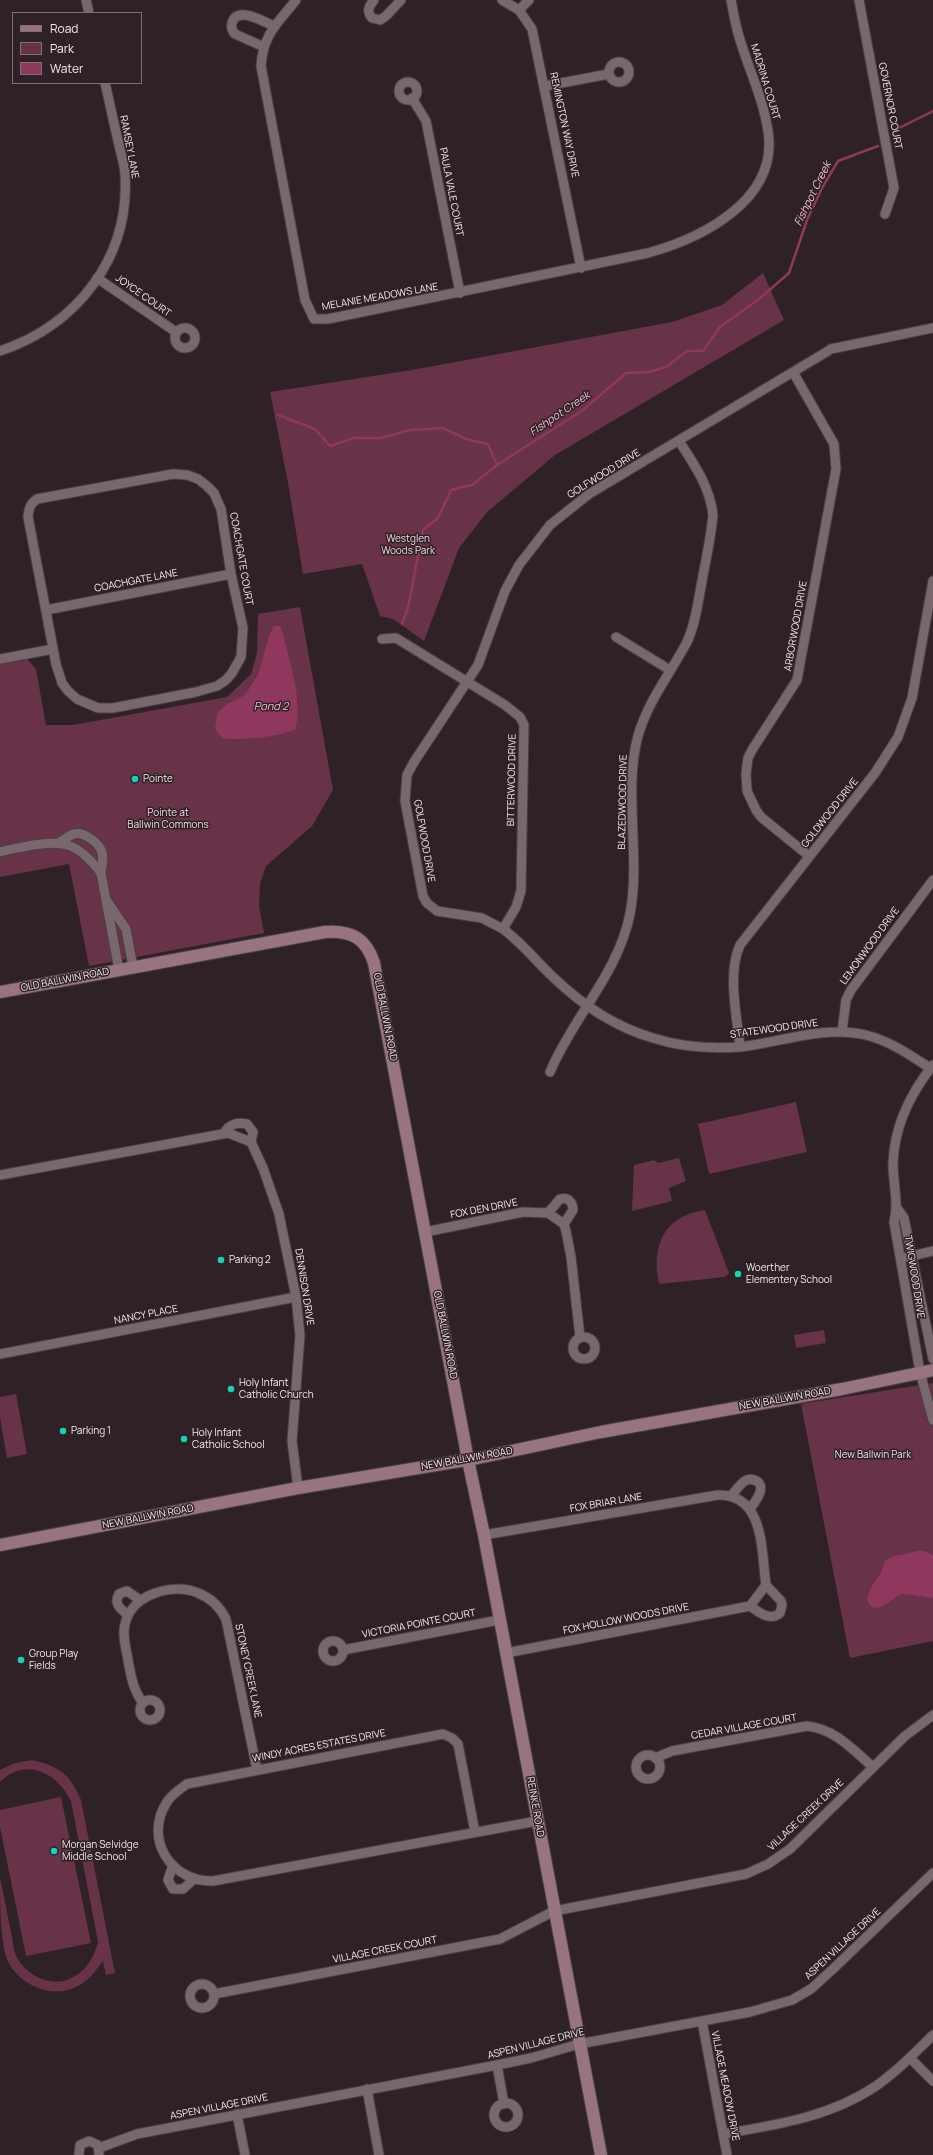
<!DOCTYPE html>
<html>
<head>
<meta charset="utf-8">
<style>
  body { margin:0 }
  #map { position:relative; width:933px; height:2155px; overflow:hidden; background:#2f2227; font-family:Manrope,sans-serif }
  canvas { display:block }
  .legend { position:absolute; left:12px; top:12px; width:130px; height:72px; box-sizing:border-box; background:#2f2227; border:1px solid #7d7175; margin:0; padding:5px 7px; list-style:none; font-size:12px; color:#f1e8eb }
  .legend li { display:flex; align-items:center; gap:8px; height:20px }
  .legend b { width:20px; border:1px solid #7d7175 }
</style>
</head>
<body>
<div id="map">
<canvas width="933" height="2155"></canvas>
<ul class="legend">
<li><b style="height:5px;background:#987481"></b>Road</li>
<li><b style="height:11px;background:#683248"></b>Park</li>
<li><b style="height:11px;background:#8f375d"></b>Water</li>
</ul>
</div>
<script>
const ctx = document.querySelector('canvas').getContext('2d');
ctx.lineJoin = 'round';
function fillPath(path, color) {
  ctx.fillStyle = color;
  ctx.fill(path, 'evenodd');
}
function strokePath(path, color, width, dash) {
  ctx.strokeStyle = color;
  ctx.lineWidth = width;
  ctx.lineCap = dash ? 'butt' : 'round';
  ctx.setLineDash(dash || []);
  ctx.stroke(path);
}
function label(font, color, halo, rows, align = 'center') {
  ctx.font = font + ' Manrope,sans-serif';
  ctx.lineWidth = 3;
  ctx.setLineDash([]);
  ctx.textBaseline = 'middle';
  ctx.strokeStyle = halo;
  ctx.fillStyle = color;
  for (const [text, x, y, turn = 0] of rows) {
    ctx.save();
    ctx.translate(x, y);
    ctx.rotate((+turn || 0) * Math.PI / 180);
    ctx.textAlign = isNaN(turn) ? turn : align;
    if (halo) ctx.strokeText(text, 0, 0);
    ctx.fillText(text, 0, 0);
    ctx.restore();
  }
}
const green = new Path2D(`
  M763 273 784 320 555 455 487 512 459 548 424 641 393 619 380 616 362 564 303 574 288 483 270 392 412 370 672 322 722 305Z
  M300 607 333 790 312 826 266 866 260 884 259 906 264 933 89 966 69 864 0 877V664L26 658 36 669 46 725H73L227 697 251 674 257 653 258 614Z
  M796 1102 807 1152 709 1174 698 1124Z
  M679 1158 686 1181 669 1188 672 1201 632 1211 634 1165 654 1160 658 1163Z
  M705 1210 729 1273 725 1277 659 1284C651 1245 664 1216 705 1210Z
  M824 1330 826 1343 796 1348 794 1335Z
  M933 1383V1641L850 1658 801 1404Z
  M16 1394 27 1454 7 1458 0 1418V1397Z
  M32 1760C59 1766 70 1774 81 1800L115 1973 106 1975 103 1961C96 1970 90 1979 80 1985 53 2001 17 1985 6 1957 0 1933 0 1903 0 1878 4 1896 7 1914 11 1932 13 1939 13 1949 16 1956 25 1974 47 1986 67 1980 85 1973 93 1960 98 1942L71 1801C58 1773 25 1756 0 1782V1770L15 1763Z
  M61 1797 91 1943 26 1956 0 1827V1810Z`);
const water = new Path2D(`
  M274 626H280L283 634C289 662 304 702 295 730 274 737 244 741 222 738L215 729 217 713 227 704 245 695 258 675 270 633Z
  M916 1551H924L933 1555V1598C929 1597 905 1594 903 1594 894 1595 880 1615 870 1605 862 1597 876 1580 881 1573 884 1567 882 1561 890 1558 894 1555 909 1554 916 1551Z`);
const stream = new Path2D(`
  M897 129 933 111
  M278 415 315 429 330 446 354 438H381L410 430 443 428 466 439 488 444 497 465
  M402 624 408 608 423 530 438 518 451 490 472 485 497 465 583 410 626 373 649 372 666 367 687 351H703L720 327 759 299 789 273 807 220 822 188 838 161 878 146`);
const street = new Path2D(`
  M86 0 89 13
  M296 0C278 23 263 34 261 66L305 300 314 319H328L648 253C702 238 779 200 768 131 763 97 747 66 738 33 735 22 733 11 731 0
  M374 0C369 6 366 11 372 18L380 20 386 16 401 0
  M502 0 519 10 532 29 581 268
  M859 0 894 188 885 214
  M519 10 529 0
  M264 47 235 34C232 31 231 27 232 23 237 5 264 22 274 26
  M609 72a10 10 0 1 1 20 0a10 10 0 1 1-20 0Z
  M399 91a9 9 0 1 1 18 0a9 9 0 1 1-18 0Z
  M545 86 609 74
  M412 98 426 121 460 293
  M97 278 176 332
  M175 338a10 10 0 1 1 20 0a10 10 0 1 1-20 0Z
  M0 351C77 325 130 258 125 175 125 165 121 155 119 145 114 124 110 104 105 83
  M793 372 834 444 836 469 797 680 752 750 748 758 746 774 747 791 756 810 761 817 809 856
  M173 474 187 475 198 479 207 486 214 493 221 509 231 574 243 628 241 657 232 673 226 680 217 686 196 692 113 708H98L77 699 68 691 62 683 56 664 28 517C29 508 30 504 37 499Z
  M46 610 231 574
  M616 637 670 670
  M382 639 396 638 505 705 520 717 524 725 521 891 516 907 503 929
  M0 659 53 649
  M60 842C64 840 69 835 74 834 82 831 96 841 100 848 105 855 102 865 101 873
  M0 852C9 849 18 848 28 846 64 839 78 843 101 873L119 970
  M107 901 126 929 133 967
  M842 1032 846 1000 851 990 933 880
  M740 1047C737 1016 727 973 740 945L875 773 898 737 912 698 933 581
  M933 1065C910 1094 894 1126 893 1164 893 1184 899 1202 894 1222L920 1372 933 1420
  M930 1068C910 1055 890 1041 866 1035 824 1025 782 1042 740 1047 711 1049 681 1047 653 1038 615 1027 581 1004 553 977 536 961 521 942 503 929L482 918 437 911 427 903 423 896 405 801 407 775 414 762 478 665 505 591 519 565 550 525 589 494 823 354 831 349 933 328
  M550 1072C573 1017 618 974 630 914 641 857 623 791 638 736 648 701 670 674 687 642 696 623 698 601 702 581 706 559 711 537 713 515 710 487 694 464 679 441
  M224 1134C228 1124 238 1122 247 1124L253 1132 251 1142
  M0 1175 228 1133 251 1142 263 1168 279 1214 296 1297 300 1335 292 1441 298 1488
  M897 1208 904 1218 933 1359
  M548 1213 560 1199C568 1197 573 1202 573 1210L564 1224
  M425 1232 523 1212 548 1213 564 1224 566 1231 571 1257 580 1337
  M907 1257 933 1251
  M573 1348a11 11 0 1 1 22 0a11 11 0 1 1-22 0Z
  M0 1354 296 1297
  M732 1495C736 1490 740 1484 745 1481 748 1479 751 1479 754 1480 769 1485 755 1502 750 1509
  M484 1535 718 1495C765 1494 761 1551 766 1585
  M750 1606C759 1612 770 1622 780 1613L782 1605 781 1601 766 1585
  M128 1615C121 1609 113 1604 119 1594L127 1591 140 1600
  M323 1651a10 10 0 1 1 20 0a10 10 0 1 1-20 0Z
  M343 1650 499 1620
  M506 1653 750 1606 766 1585
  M140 1710a10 10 0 1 1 20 0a10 10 0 1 1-20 0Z
  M143 1703C133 1690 131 1676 128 1660 126 1648 122 1635 125 1624 131 1595 172 1582 198 1593 211 1598 220 1607 226 1619L257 1770
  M636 1767a12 12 0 1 1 24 0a12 12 0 1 1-24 0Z
  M655 1758 672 1751 807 1726C835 1729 852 1749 873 1767
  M475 1832 458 1744 452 1738 443 1734 187 1784C180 1789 172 1794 167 1802 143 1839 171 1882 213 1881L537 1821
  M173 1865 168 1880 173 1889H183L194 1879
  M190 1996a12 12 0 1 1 24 0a12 12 0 1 1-24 0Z
  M214 1994 500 1939 554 1911 746 1874 768 1864 790 1849 905 1736 933 1715
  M702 2021 727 2155
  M910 2058 933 2081
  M497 2065 504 2104
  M367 2089 379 2155
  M494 2115a12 12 0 1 1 24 0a12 12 0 1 1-24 0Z
  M237 2114 245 2155
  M723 2134C776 2125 830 2117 876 2086 897 2071 915 2053 933 2035
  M99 2148 137 2134 497 2065 531 2058 579 2044 750 2012 792 2000 811 1989 833 1969 933 1873
  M79 2155 80 2145 89 2141 98 2145 99 2155`);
const secondary = new Path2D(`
  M0 992 325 932C351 930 366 938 374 963L468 1460 484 1535 601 2155
  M0 1545 298 1488 478 1458 601 1432 842 1389 933 1370`);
const markers = [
  [135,779,4,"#12d5b4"],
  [221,1260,4,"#12d5b4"],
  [738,1274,4,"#12d5b4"],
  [231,1389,4,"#12d5b4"],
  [63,1431,4,"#12d5b4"],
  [184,1439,4,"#12d5b4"],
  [21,1660,4,"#12d5b4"],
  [54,1851,4,"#12d5b4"]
];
const streetNames = [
  ["MADRINA COURT",765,82,73],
  ["GOVERNOR COURT",890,106,79],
  ["REMINGTON WAY DRIVE",564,125,78],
  ["RAMSEY LANE",129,147,79],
  ["PAULA VALE COURT",451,192,79],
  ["JOYCE COURT",143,296,35],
  ["MELANIE MEADOWS LANE",380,297,-10],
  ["GOLFWOOD DRIVE",604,474,-32],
  ["COACHGATE COURT",241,559,80],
  ["COACHGATE LANE",136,581,-11],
  ["ARBORWOOD DRIVE",796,626,-80],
  ["BITTERWOOD DRIVE",512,780,-89],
  ["BLAZEDWOOD DRIVE",623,802,-89],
  ["GOLDWOOD DRIVE",830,813,-52],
  ["GOLFWOOD DRIVE",424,841,80],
  ["LEMONWOOD DRIVE",870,946,-54],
  ["OLD BALLWIN ROAD",65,980,-11],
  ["OLD BALLWIN ROAD",385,1017,79],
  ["STATEWOOD DRIVE",774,1029,-8],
  ["FOX DEN DRIVE",484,1209,-11],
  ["TWIGWOOD DRIVE",914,1277,81],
  ["DENNISON DRIVE",304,1287,81],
  ["NANCY PLACE",146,1315,-11],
  ["OLD BALLWIN ROAD",445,1335,79],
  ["NEW BALLWIN ROAD",785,1399,-10],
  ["NEW BALLWIN ROAD",467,1459,-10],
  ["FOX BRIAR LANE",606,1503,-10],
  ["NEW BALLWIN ROAD",148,1517,-11],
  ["FOX HOLLOW WOODS DRIVE",626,1619,-11],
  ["VICTORIA POINTE COURT",419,1624,-11],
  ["STONEY CREEK LANE",248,1671,78],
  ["CEDAR VILLAGE COURT",744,1727,-10],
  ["WINDY ACRES ESTATES DRIVE",319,1746,-11],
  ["REINKE ROAD",535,1807,80],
  ["VILLAGE CREEK DRIVE",806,1815,-43],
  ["ASPEN VILLAGE DRIVE",843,1944,-43],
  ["VILLAGE CREEK COURT",385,1950,-11],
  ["ASPEN VILLAGE DRIVE",536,2044,-14],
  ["VILLAGE MEADOW DRIVE",725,2086,79],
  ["ASPEN VILLAGE DRIVE",219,2107,-11]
];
const parkNames = [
  ["Westglen",408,539],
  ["Woods Park",408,551],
  ["Pointe at",168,813],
  ["Ballwin Commons",168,825],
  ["New Ballwin Park",873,1455]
];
const poiNames = [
  ["Pointe",143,779],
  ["Parking 2",229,1260],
  ["Woerther",746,1268],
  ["Elementery School",746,1280],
  ["Holy Infant",239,1383],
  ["Catholic Church",239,1395],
  ["Parking 1",71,1431],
  ["Holy Infant",192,1433],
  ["Catholic School",192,1445],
  ["Group Play",29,1654],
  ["Fields",29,1666],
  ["Morgan Selvidge",62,1845],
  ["Middle School",62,1857]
];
const waterNames = [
  ["Fishpot Creek",813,194,-64],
  ["Fishpot Creek",560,414,-34],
  ["Pond 2",271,707]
];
fillPath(green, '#683248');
fillPath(water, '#8f375d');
strokePath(stream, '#8f375d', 2.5);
strokePath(street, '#4b4045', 11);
strokePath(secondary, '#4b4045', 14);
strokePath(street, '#78686d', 9);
strokePath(secondary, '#987481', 12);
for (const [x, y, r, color] of markers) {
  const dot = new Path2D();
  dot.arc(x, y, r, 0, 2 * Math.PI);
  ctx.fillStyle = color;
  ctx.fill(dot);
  strokePath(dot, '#2f2227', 1.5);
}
label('10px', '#f1e8eb', '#2f2227', streetNames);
label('10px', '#f2d8e1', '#2f2227', parkNames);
label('10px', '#f1e8eb', '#2f2227', poiNames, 'left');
label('italic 11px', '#f2bfd0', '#2f2227', waterNames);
</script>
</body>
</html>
